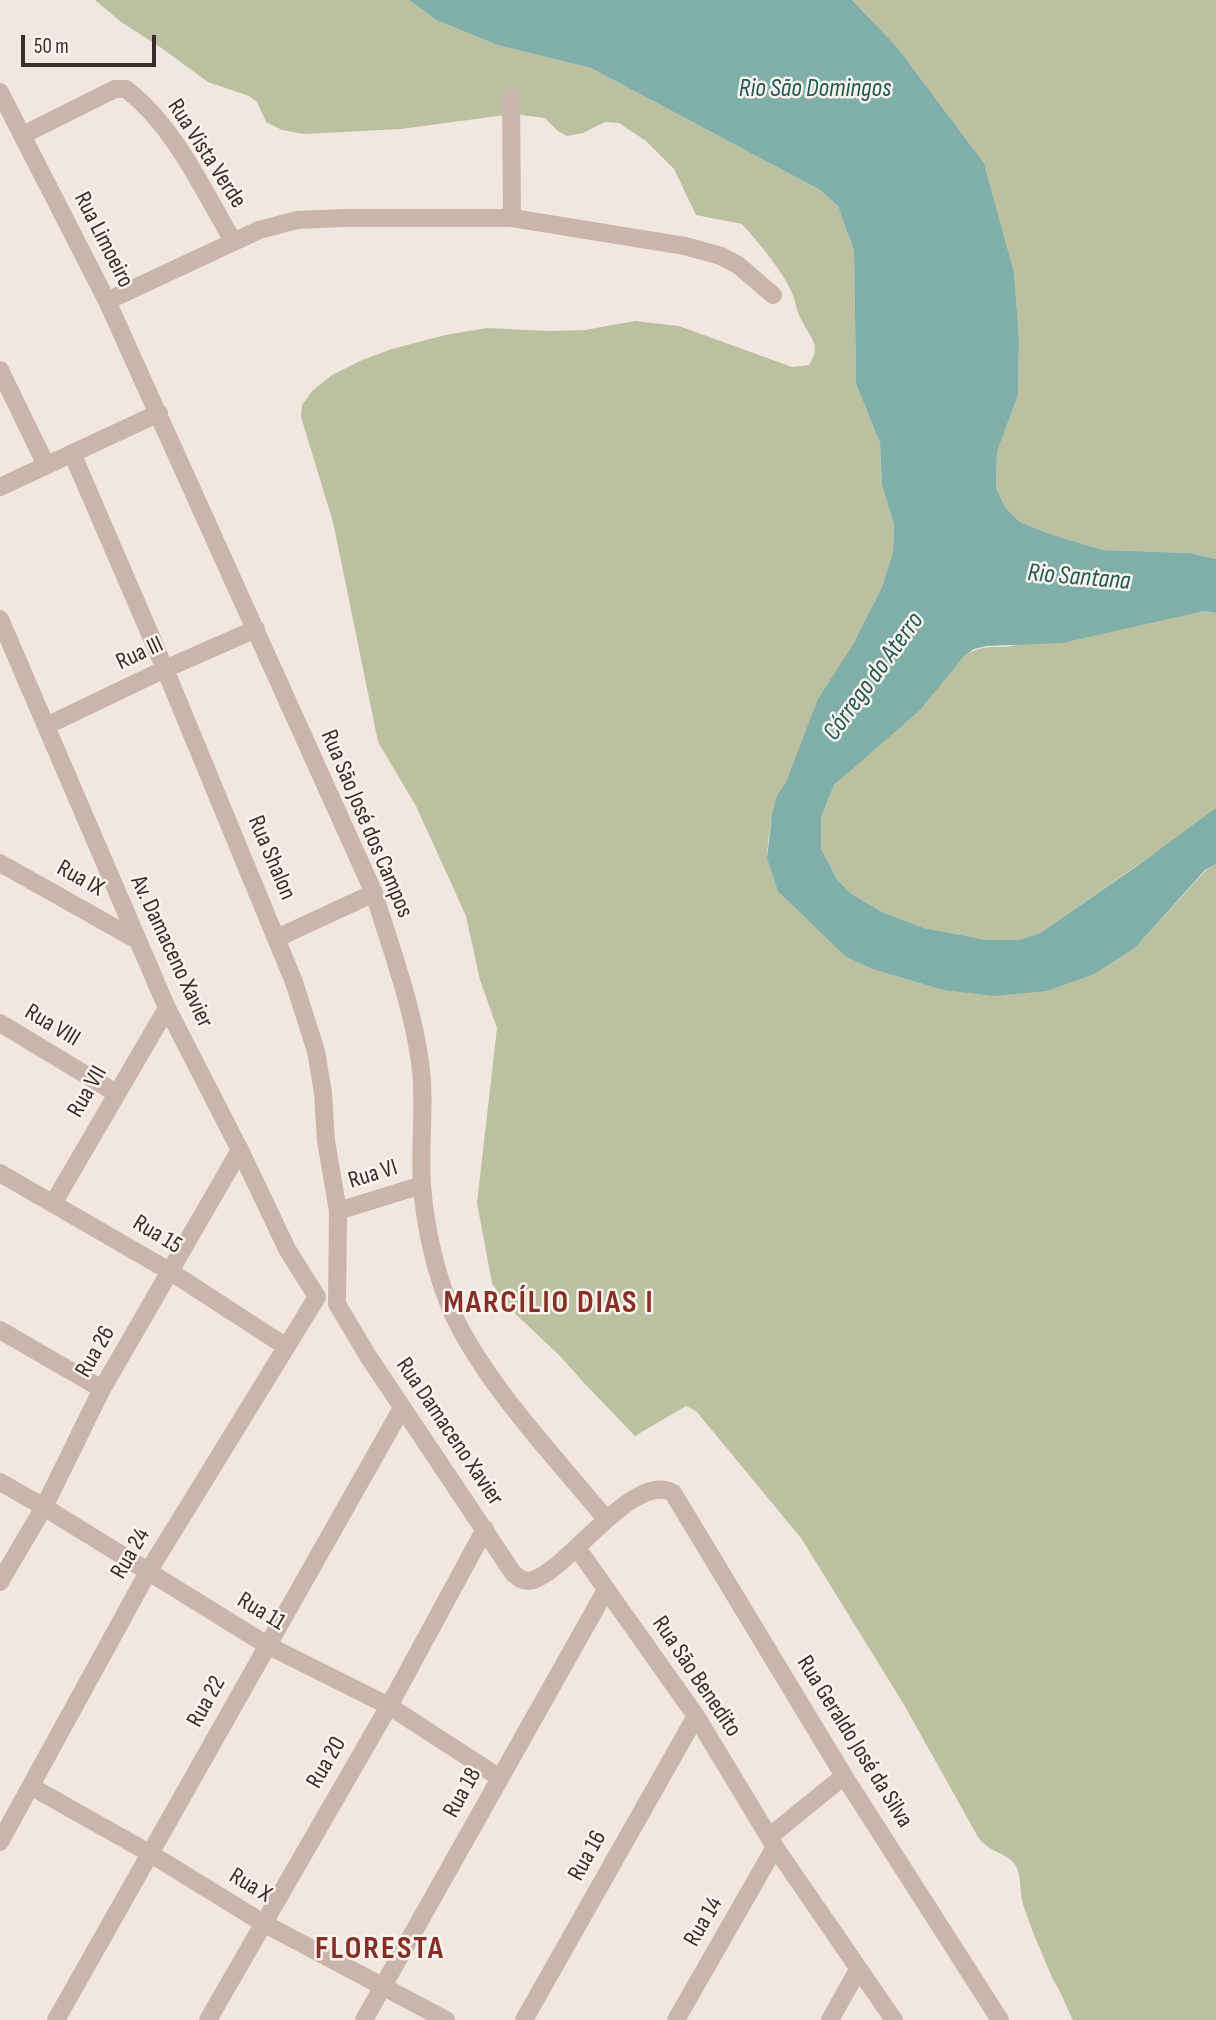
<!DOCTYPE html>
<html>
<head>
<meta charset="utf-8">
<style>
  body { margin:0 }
  #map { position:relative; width:1216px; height:2020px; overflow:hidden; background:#f2e7e0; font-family:"Sofia Sans Condensed",sans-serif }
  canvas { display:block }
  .scale { position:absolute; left:21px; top:35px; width:135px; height:32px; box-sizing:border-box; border:4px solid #392d2b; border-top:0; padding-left:9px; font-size:21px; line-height:24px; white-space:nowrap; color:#392d2b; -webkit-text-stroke:5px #faf2ec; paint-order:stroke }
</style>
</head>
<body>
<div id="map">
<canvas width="1216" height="2020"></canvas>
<div class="scale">50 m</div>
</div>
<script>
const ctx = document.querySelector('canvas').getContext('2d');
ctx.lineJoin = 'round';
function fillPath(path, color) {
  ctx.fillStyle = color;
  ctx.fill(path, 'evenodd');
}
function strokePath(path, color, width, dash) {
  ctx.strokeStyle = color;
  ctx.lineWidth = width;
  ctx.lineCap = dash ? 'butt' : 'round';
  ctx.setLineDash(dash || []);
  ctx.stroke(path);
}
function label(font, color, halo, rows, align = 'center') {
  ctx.font = font + ' "Sofia Sans Condensed",sans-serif';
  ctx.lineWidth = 5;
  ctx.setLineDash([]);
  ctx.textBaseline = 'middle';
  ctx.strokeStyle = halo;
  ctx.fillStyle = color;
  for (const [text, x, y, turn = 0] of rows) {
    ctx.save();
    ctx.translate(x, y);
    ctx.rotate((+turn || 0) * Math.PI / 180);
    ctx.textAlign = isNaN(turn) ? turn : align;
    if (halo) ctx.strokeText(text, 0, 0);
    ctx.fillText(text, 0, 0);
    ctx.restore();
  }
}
const green = new Path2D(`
  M95 0H409L436 20 497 45 591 68 820 190 838 206 854 251 856 384 880 443 882 485 894 525 893 552 882 587 786 782C771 806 769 831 767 858L846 957 872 969 943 990 1093 974 1135 948 1206 870 1216 864V2020H1073C1066 2007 1061 1991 1053 1980 1043 1955 1031 1930 1023 1904 1019 1891 1022 1879 1016 1866 1008 1852 990 1854 978 1837L903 1703 801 1538 696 1411 686 1406 635 1436 584 1383 560 1356 505 1304 492 1283 477 1203 497 1028 480 980 466 916 416 806 378 742 333 522 301 417 302 405 312 391 332 375 362 360 392 349 445 335 487 328 549 331 585 330 635 321 679 326 792 367 809 365C822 345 811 339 802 321 797 313 796 304 793 295 781 268 761 246 742 224L696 215 674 169 646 141 619 123 605 122 583 133 567 136 558 131 545 118 513 114 401 129 304 134 282 130 266 122 257 102 249 96 208 82 160 47 121 22Z
  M852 0H1216V559L1190 553 1103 550 1053 535 1020 522 1005 507 996 487 997 452 1018 395 1019 338 1014 272 984 163 897 47Z
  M1204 611 1216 613V808L1205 818 1040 933 1019 940H987L924 928 882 912 850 893 837 879 821 849V818L834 785 964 656C978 647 989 646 1005 647Z`);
const water = new Path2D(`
  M409 0H852L897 47 984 163 1014 272 1019 338 1018 395 997 452 996 487 1005 507 1020 522 1053 535 1103 550 1190 553 1216 559V613L1204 611 1062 643 987 646 974 649 964 656 920 710 834 785 821 818V849L837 879 850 893 882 912 924 928 987 940H1019L1040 933 1137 866 1216 808V864L1205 870 1135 948 1094 974 1047 991 995 996 943 990 872 969 846 957 778 891 767 858 772 814 777 796 786 782 818 699 854 643 882 587 893 552 894 525 882 485 880 443 856 384 854 251 838 206 820 190 591 68 497 45 436 20Z`);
const minor = new Path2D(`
  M0 92 107 301 374 893C391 949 412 1004 420 1062 426 1103 419 1144 422 1185 425 1227 436 1276 453 1314 486 1385 556 1458 606 1519
  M511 97 512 218
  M23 135 115 89H126C175 127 202 188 233 241
  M107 301 259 230 297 220 344 218H512L685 246 721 256 738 265 773 295
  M0 370 46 465
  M72 453 165 669 294 982 316 1051 323 1093 326 1141 338 1211 337 1304
  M0 487 159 413
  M0 619 167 1008 240 1150 287 1249 317 1297
  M46 726 165 669 256 629
  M0 863 135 939
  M277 938 374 893
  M0 1023 116 1093
  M0 1173 171 1272 285 1346
  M54 1202 167 1008
  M338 1211 422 1185
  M337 1304 368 1356 513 1573C519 1578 524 1583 533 1580 568 1570 634 1470 673 1493L844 1776 1000 2020
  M0 1330 102 1389
  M0 1482 44 1507 267 1645 389 1706 500 1778
  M577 1548 696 1716 775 1847 894 2020
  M0 1582 44 1507 102 1389 240 1150
  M32 1787 151 1854 263 1923 446 2020
  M769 1837 844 1776
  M0 1842 148 1572 317 1297
  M56 2020 402 1408
  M208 2020 389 1706 485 1529
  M364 2020 606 1590
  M524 2020 696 1716
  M676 2020 775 1847
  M830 2020 858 1970`);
const streetNames = [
  ["Rua Vista Verde",206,154,57],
  ["Rua Limoeiro",103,240,63],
  ["Rua III",140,654,-25],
  ["Rua São José dos Campos",366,824,67],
  ["Rua Shalon",271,858,67],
  ["Rua IX",80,879,29],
  ["Av. Damaceno Xavier",171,952,65],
  ["Rua VIII",52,1026,31],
  ["Rua VII",88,1092,-60],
  ["Rua VI",373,1175,-17],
  ["Rua 15",157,1235,31],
  ["Rua 26",96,1352,-60],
  ["Rua Damaceno Xavier",449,1432,56],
  ["Rua 24",131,1554,-60],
  ["Rua 11",261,1612,31],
  ["Rua São Benedito",696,1677,56],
  ["Rua 22",207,1702,-61],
  ["Rua Geraldo José da Silva",854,1742,58],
  ["Rua 20",327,1763,-60],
  ["Rua 18",463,1793,-61],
  ["Rua 16",588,1856,-61],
  ["Rua X",250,1886,31],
  ["Rua 14",704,1922,-60]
];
const waterNames = [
  ["Rio São Domingos",815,89],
  ["Rio Santana",1079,578,5],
  ["Córrego do Aterro",874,677,-54]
];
const districtNames = [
  ["MARCÍLIO DIAS I",549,1304],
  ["FLORESTA",380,1950]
];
fillPath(green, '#bbc1a0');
fillPath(water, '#80afa9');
strokePath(minor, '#cab5ac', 18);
label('24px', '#392d2b', '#faf2ec', streetNames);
label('italic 26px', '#215954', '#faf2ec', waterNames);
ctx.letterSpacing = '2px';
label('bold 32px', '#852f26', '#faf2ec', districtNames);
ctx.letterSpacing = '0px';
</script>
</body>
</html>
